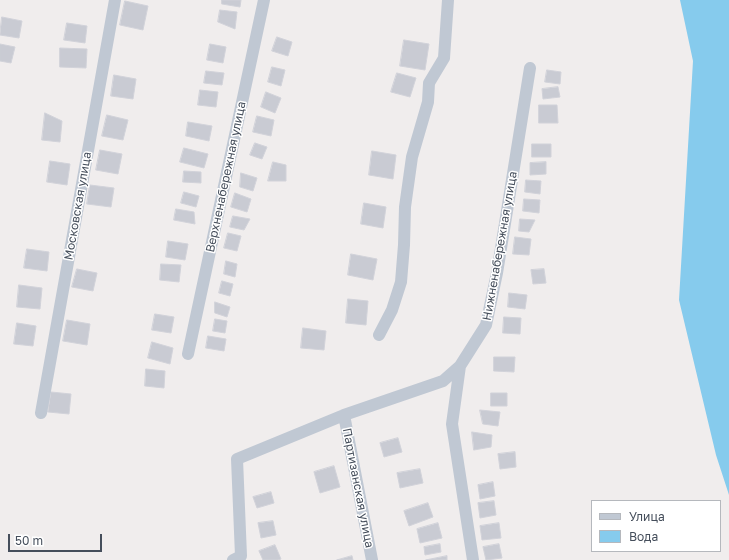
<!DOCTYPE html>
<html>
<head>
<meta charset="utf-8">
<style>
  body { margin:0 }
  #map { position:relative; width:729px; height:560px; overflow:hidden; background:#f0eded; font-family:"Golos Text",sans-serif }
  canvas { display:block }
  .legend { position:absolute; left:591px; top:500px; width:130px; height:52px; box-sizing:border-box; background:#fff; border:1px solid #b5b8bd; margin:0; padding:5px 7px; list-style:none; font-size:12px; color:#454e5b }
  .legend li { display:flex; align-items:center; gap:8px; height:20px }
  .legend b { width:20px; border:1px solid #b5b8bd }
  .scale { position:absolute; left:8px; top:534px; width:94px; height:18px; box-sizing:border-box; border:2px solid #454e5b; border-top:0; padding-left:5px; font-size:12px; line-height:14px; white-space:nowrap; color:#454e5b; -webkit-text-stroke:3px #fff; paint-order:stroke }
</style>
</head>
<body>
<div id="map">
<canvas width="729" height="560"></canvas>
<ul class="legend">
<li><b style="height:5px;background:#c0c8d3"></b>Улица</li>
<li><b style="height:11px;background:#86cbed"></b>Вода</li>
</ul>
<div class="scale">50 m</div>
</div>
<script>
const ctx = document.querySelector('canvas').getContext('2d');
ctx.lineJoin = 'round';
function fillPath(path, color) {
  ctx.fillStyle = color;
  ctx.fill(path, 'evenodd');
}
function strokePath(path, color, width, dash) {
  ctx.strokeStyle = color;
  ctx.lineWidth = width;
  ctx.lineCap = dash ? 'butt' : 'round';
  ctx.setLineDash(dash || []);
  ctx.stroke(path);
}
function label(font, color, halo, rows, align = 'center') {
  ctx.font = font + ' "Golos Text",sans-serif';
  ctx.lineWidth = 3;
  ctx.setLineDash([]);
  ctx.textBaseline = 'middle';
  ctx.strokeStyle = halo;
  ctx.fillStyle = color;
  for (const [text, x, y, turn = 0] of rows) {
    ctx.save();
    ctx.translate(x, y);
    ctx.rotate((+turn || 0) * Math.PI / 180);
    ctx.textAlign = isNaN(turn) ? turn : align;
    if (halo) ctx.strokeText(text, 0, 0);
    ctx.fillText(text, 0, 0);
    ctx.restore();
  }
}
const water = new Path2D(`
  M680 0H729V495L716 455 679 300 693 61Z`);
const building = new Path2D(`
  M222 0H241L240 7 222 4Z
  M125 1 148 6 143 30 120 25Z
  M220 10 237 12 235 29 218 22Z
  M2 17 22 21 19 38 0 35Z
  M67 23 87 26 85 43 64 40Z
  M277 37 292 42 288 56 272 51Z
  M404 40 429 44 425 70 400 66Z
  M0 44 15 47 11 63 0 61Z
  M210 44 226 47 223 63 207 60Z
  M60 48 87 49 86 68 60 67Z
  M272 67 285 70 281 86 268 82Z
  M547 70 561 72 560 84 545 82Z
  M206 71 224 73 222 85 204 83Z
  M397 73 416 78 410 97 391 92Z
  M114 75 136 79 133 99 111 96Z
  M558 87 560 97 543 99 542 89Z
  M200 90 218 92 216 107 198 105Z
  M266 92 281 98 275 113 261 107Z
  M539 105H557L558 123H539Z
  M45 113 62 121 60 142 42 140Z
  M107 115 128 120 123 140 102 136Z
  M257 116 274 120 271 136 253 132Z
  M188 122 212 126 209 141 186 136Z
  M255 143 267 147 262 159 250 155Z
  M532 144H551V157H532Z
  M184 148 208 154 204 168 180 162Z
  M100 150 122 154 118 174 96 170Z
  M372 151 396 155 393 179 369 175Z
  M50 161 70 164 67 185 47 182Z
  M273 162 286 165V181H268Z
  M546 162V174L530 175V163Z
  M184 171 201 172V183L183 182Z
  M241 173 257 178 253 191 240 187Z
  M526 180 541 181 540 194 525 192Z
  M90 185 114 188 111 207 87 204Z
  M184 192 199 196 196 207 181 203Z
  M235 193 251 199 247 212 231 207Z
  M524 199 540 200 539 213 523 211Z
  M364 203 386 207 383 228 361 224Z
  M176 209 194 212 195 224 174 220Z
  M233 216 250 219 244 230 230 227Z
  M520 219 535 220 529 232 519 231Z
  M228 233 241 236 237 251 224 248Z
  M515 237 531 239 529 255 513 254Z
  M168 241 188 244 185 260 166 257Z
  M27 249 49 252 47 271 24 268Z
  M351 254 377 259 373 280 348 275Z
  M226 261 237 264 235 277 224 274Z
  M161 264 181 265 179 282 160 280Z
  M77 269 97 273 93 291 72 287Z
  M544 269 546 283 533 284 531 270Z
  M222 281 233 284 230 296 219 293Z
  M19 285 42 288 40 309 17 307Z
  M509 293 527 295 525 309 508 307Z
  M348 299 368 301 366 325 346 323Z
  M215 302 230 307 227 317 215 313Z
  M155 314 174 317 171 333 152 330Z
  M504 317 521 318 520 334 503 333Z
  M215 319 227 321 225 333 213 331Z
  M67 320 90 324 87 345 63 341Z
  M17 323 36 326 33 346 14 344Z
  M303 328 326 331 324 350 301 348Z
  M208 336 226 339 224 351 206 348Z
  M152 342 173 348 170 364 148 358Z
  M494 357H515L514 372 494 371Z
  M146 369 165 371 164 388 145 386Z
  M51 392 71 394 69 414 48 412Z
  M491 393H507V406H491Z
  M480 410 500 412 498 426 483 424Z
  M472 432 492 435 491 447 474 450Z
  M398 438 402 452 384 457 380 443Z
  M515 452 516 467 500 469 498 454Z
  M334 466 340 487 320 493 314 472Z
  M420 469 423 483 400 488 397 473Z
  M493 482 495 496 480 499 478 485Z
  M271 492 274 503 257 508 253 497Z
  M494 501 496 515 480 518 478 503Z
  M428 503 433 517 409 526 404 511Z
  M273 521 276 535 261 538 258 523Z
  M438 523 442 538 420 543 417 529Z
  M499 523 501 538 482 540 480 526Z
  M440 544 441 552 425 555 424 547Z
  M499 544 502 558 486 560 483 547Z
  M275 545 281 559 278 560H263L259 551Z
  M352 556 353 560H337Z
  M447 556V560H426Z`);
const minor = new Path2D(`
  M379 335 392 310 401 282 404 245 405 207 412 157 428 102 429 83 444 58 448 0
  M188 354 264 0
  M41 413 115 0
  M344 415 372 560
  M233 560 241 556 237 459 344 415 443 381 460 366
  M473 560 452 424 460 366 486 325 497 273 530 68`);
const streetNames = [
  ["Верхненабережная улица",226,177,-78],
  ["Московская улица",78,206,-80],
  ["Нижненабережная улица",500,246,-80],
  ["Партизанская улица",358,488,79]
];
fillPath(water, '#86cbed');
fillPath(building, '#c9cbd3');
strokePath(building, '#d1d2d9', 1);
strokePath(minor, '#c0c8d3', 12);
label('12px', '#454e5b', '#fff', streetNames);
</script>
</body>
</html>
